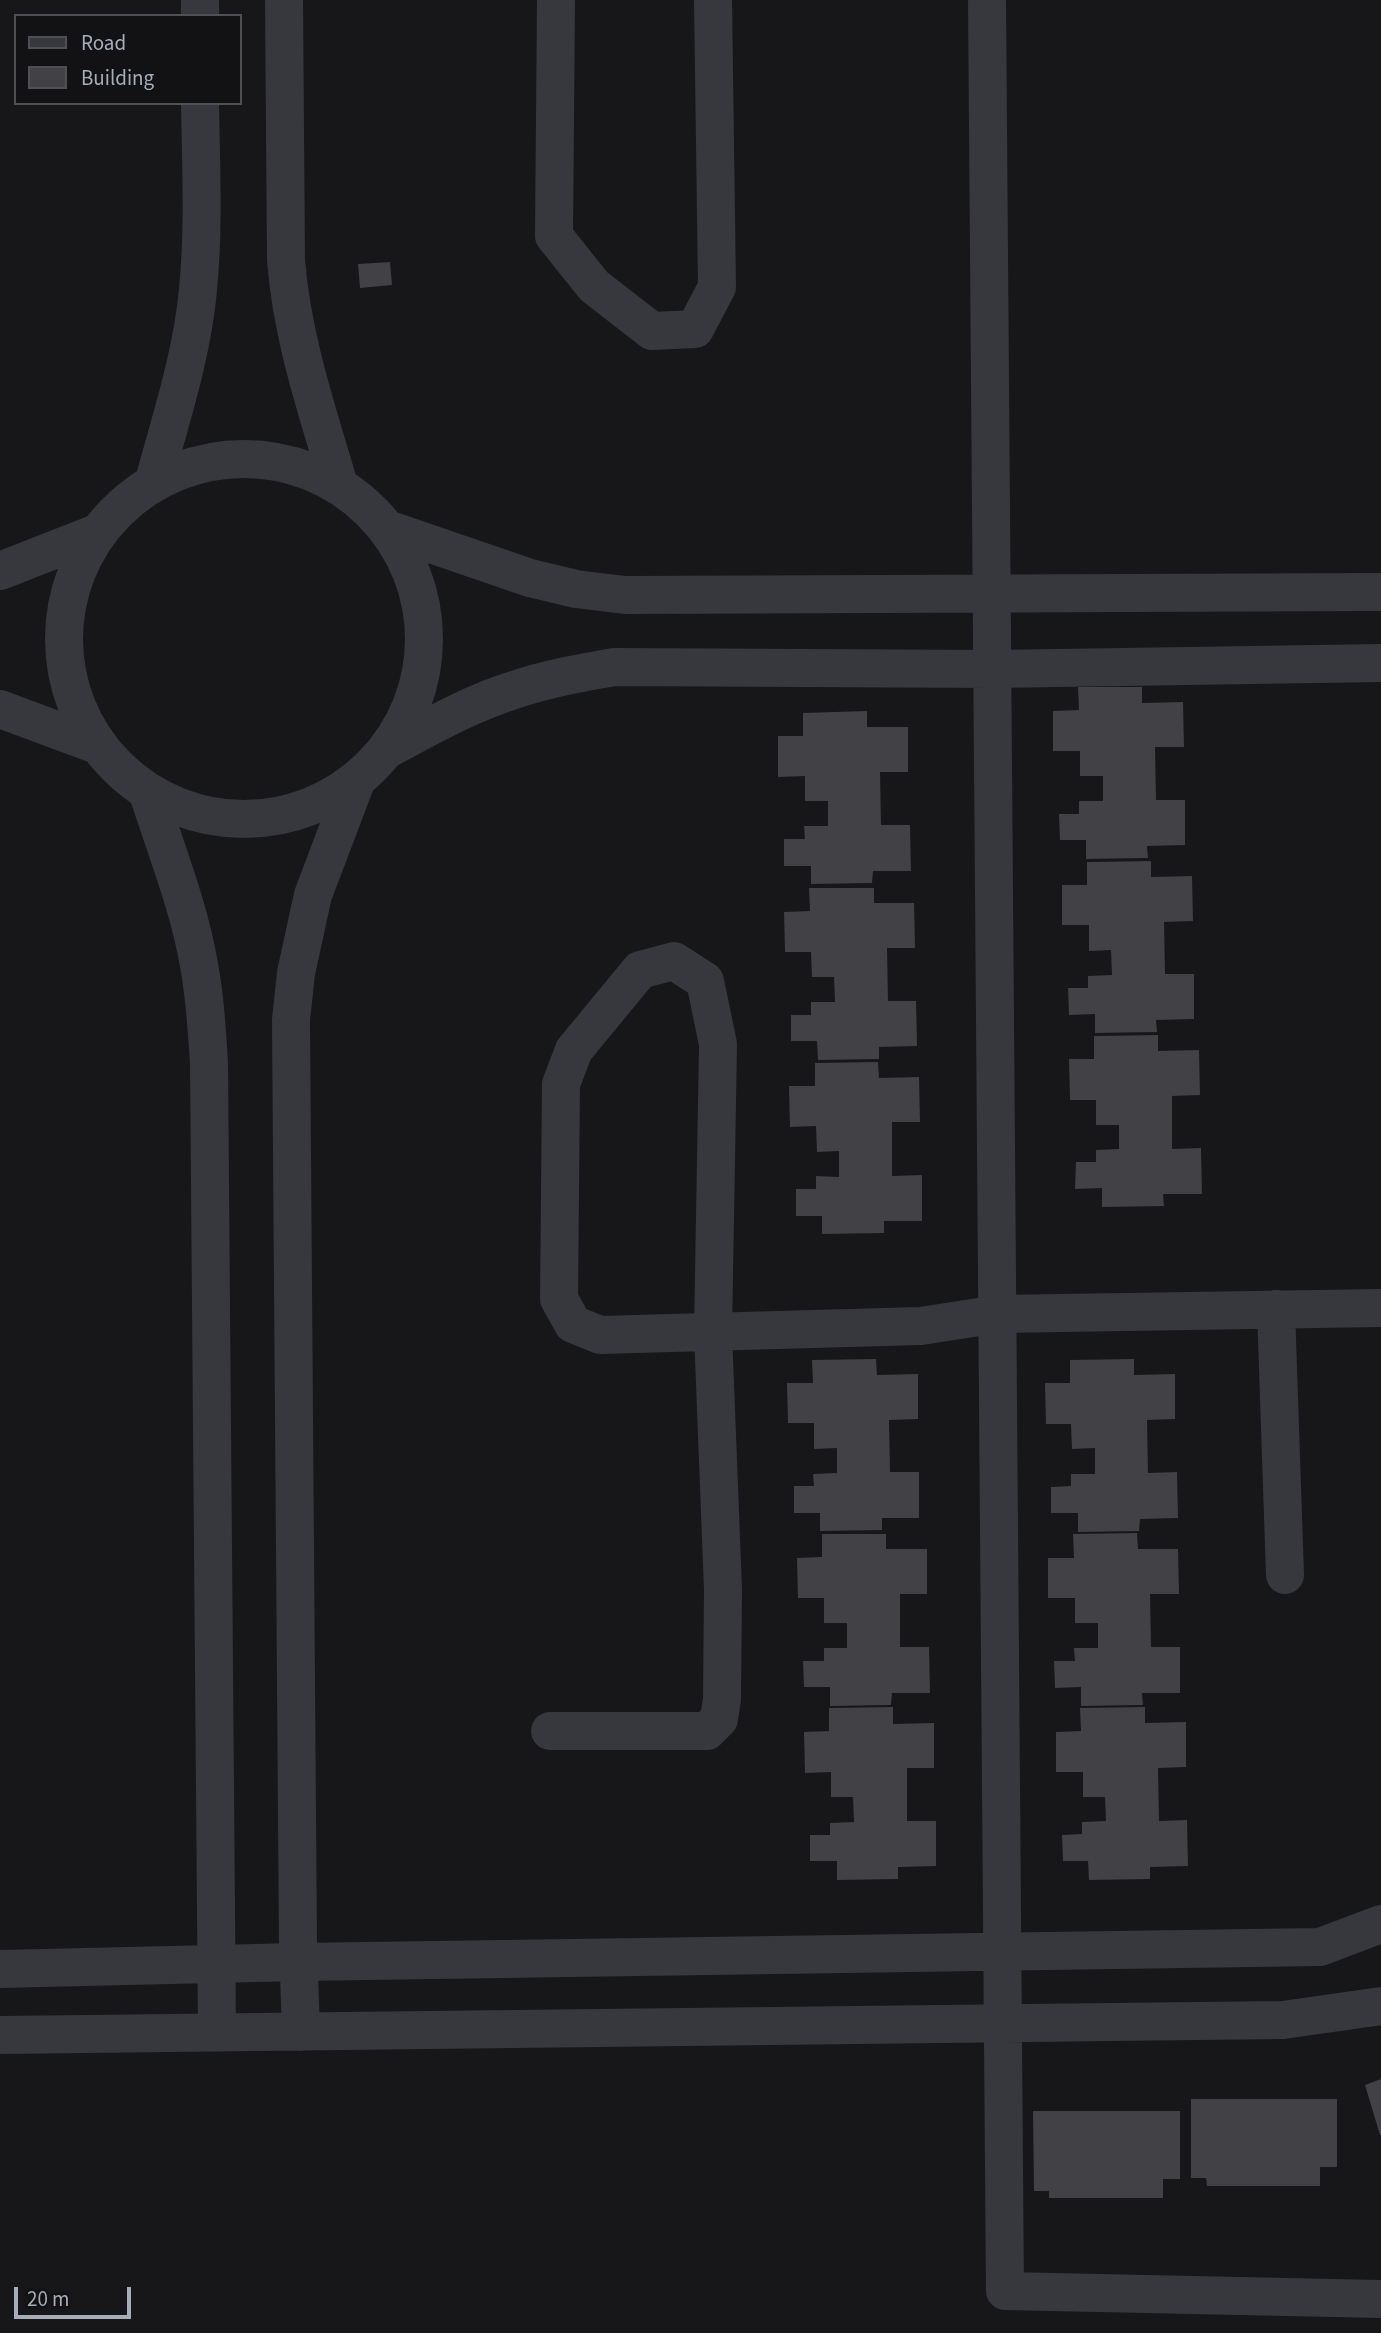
<!DOCTYPE html>
<html>
<head>
<meta charset="utf-8">
<style>
  body { margin:0 }
  #map { position:relative; width:1381px; height:2333px; overflow:hidden; background:#171719; font-family:"Source Sans 3",sans-serif }
  canvas { display:block }
  .legend { position:absolute; left:14px; top:14px; width:228px; height:91px; box-sizing:border-box; background:#121214; border:2px solid #4e5056; margin:0; padding:9px 12px; list-style:none; font-size:21px; color:#a8adba }
  .legend li { display:flex; align-items:center; gap:14px; height:35px }
  .legend b { width:35px; border:2px solid #4e5056 }
  .scale { position:absolute; left:14px; top:2287px; width:117px; height:32px; box-sizing:border-box; border:4px solid #a8adba; border-top:0; padding-left:9px; font-size:21px; line-height:24px; white-space:nowrap; color:#a8adba; -webkit-text-stroke:5px #121214; paint-order:stroke }
</style>
</head>
<body>
<div id="map">
<canvas width="1381" height="2333"></canvas>
<ul class="legend">
<li><b style="height:9px;background:#37383e"></b>Road</li>
<li><b style="height:19px;background:#414146"></b>Building</li>
</ul>
<div class="scale">20 m</div>
</div>
<script>
const ctx = document.querySelector('canvas').getContext('2d');
ctx.lineJoin = 'round';
function fillPath(path, color) {
  ctx.fillStyle = color;
  ctx.fill(path, 'evenodd');
}
function strokePath(path, color, width, dash) {
  ctx.strokeStyle = color;
  ctx.lineWidth = width;
  ctx.lineCap = dash ? 'butt' : 'round';
  ctx.setLineDash(dash || []);
  ctx.stroke(path);
}
const building = new Path2D(`
  M390 262 392 285 360 288 358 264Z
  M1078 687H1142V703L1183 702 1184 747H1155L1156 800H1185V845L1147 846 1148 858 1086 859V840H1060L1059 814H1079V801H1103V776H1080V751H1053V711L1079 710Z
  M867 711V727H908V772H880L881 825H910L911 871H873L872 883 811 884V866H784V839H805L804 826H828V801H805V776L778 777V736H803V713Z
  M1151 861V877L1192 876 1193 921 1164 922 1165 974H1194V1019L1156 1020 1157 1032 1095 1033V1014L1069 1015 1068 988H1088V976L1112 975 1111 950 1089 951V925H1062V885H1087V862Z
  M809 888H874V903H914L915 948H887L888 1001H916L917 1046 879 1047V1059L818 1060 817 1041H791V1015H811V1002H835L834 977H812L811 952H785L784 912 810 911Z
  M1158 1035V1051L1199 1050 1200 1095 1172 1096V1149L1201 1148 1202 1194H1163L1164 1206 1102 1207V1188L1075 1189 1076 1162H1096V1150L1119 1149V1125H1096V1100H1070L1069 1059H1094V1036Z
  M878 1062 879 1078 919 1077 920 1122H892V1176L922 1175V1221H884V1233L822 1234V1216H796V1189H816V1176L839 1177V1151L817 1152 816 1126 790 1127 789 1086H815V1063Z
  M876 1359 877 1375 918 1374V1419L889 1420 890 1472H919V1518H882V1530L820 1531V1513H794V1486H814L813 1474 837 1473V1448L814 1449V1423H788L787 1383H813L812 1360Z
  M1134 1359V1375L1175 1374V1419L1147 1420 1148 1473 1177 1472 1178 1518 1140 1519 1139 1531 1078 1532V1513H1051V1487L1071 1486V1474H1095V1448L1072 1449 1071 1424H1046L1045 1383H1070V1360Z
  M1137 1533 1138 1549H1178L1179 1594H1150L1151 1647H1180V1693H1142L1143 1705 1081 1706V1687L1055 1688 1054 1661H1075L1074 1648H1098V1623H1075V1598H1048V1558H1074L1073 1534Z
  M822 1534H886V1549H927V1594H900V1647H929L930 1693H892L891 1705 830 1706V1687H804L803 1661H824V1648H847V1623H824V1598H798L797 1558 822 1557Z
  M893 1707V1724L934 1723V1768H907V1821H936V1866L898 1867V1879L837 1880V1861H810V1835H830V1823L854 1822 853 1797H831V1772L805 1773 804 1732 829 1731V1708Z
  M1145 1707V1723L1186 1722V1767L1158 1768 1159 1821 1187 1820 1188 1866 1150 1867V1879L1089 1880 1088 1861H1063L1062 1835 1082 1834V1822L1106 1821 1105 1797H1083V1772H1056V1732L1081 1731 1080 1708Z
  M1381 2079V2135H1380L1365 2085Z
  M1191 2099H1337V2167H1320V2186H1207L1206 2178H1191Z
  M1033 2111H1180V2179H1163V2198H1049V2191H1034Z`);
const minor = new Path2D(`
  M200 0V16
  M284 0 286 260C292 338 317 410 339 485
  M556 0 554 236 594 286 652 331 695 329 717 287 713 0
  M987 0 1005 2291 1381 2299
  M64 639a180 180 0 1 1 360 0a180 180 0 1 1-360 0Z
  M154 481C171 418 192 355 198 290 204 228 201 165 200 103
  M387 529 530 578 576 589 625 595 1381 592
  M0 571 97 533
  M0 709 97 745
  M386 750C428 728 469 704 514 690 546 679 580 673 614 667L993 669 1381 663
  M148 793C166 850 189 906 199 965 205 997 207 1030 209 1063L217 2032
  M1276 1309 1285 1575
  M550 1731H707L719 1719 722 1699 723 1590 713 1332 718 1044 705 981 674 961 640 970 574 1050 561 1084 559 1299 573 1324 600 1335 921 1326 998 1314 1381 1308
  M0 1969 298 1962 1320 1947 1381 1924
  M301 2032 298 1946 291 1020 296 973 313 895 357 779
  M0 2035 1283 2020 1381 2006`);
fillPath(building, '#414146');
strokePath(minor, '#37383e', 38);
</script>
</body>
</html>
